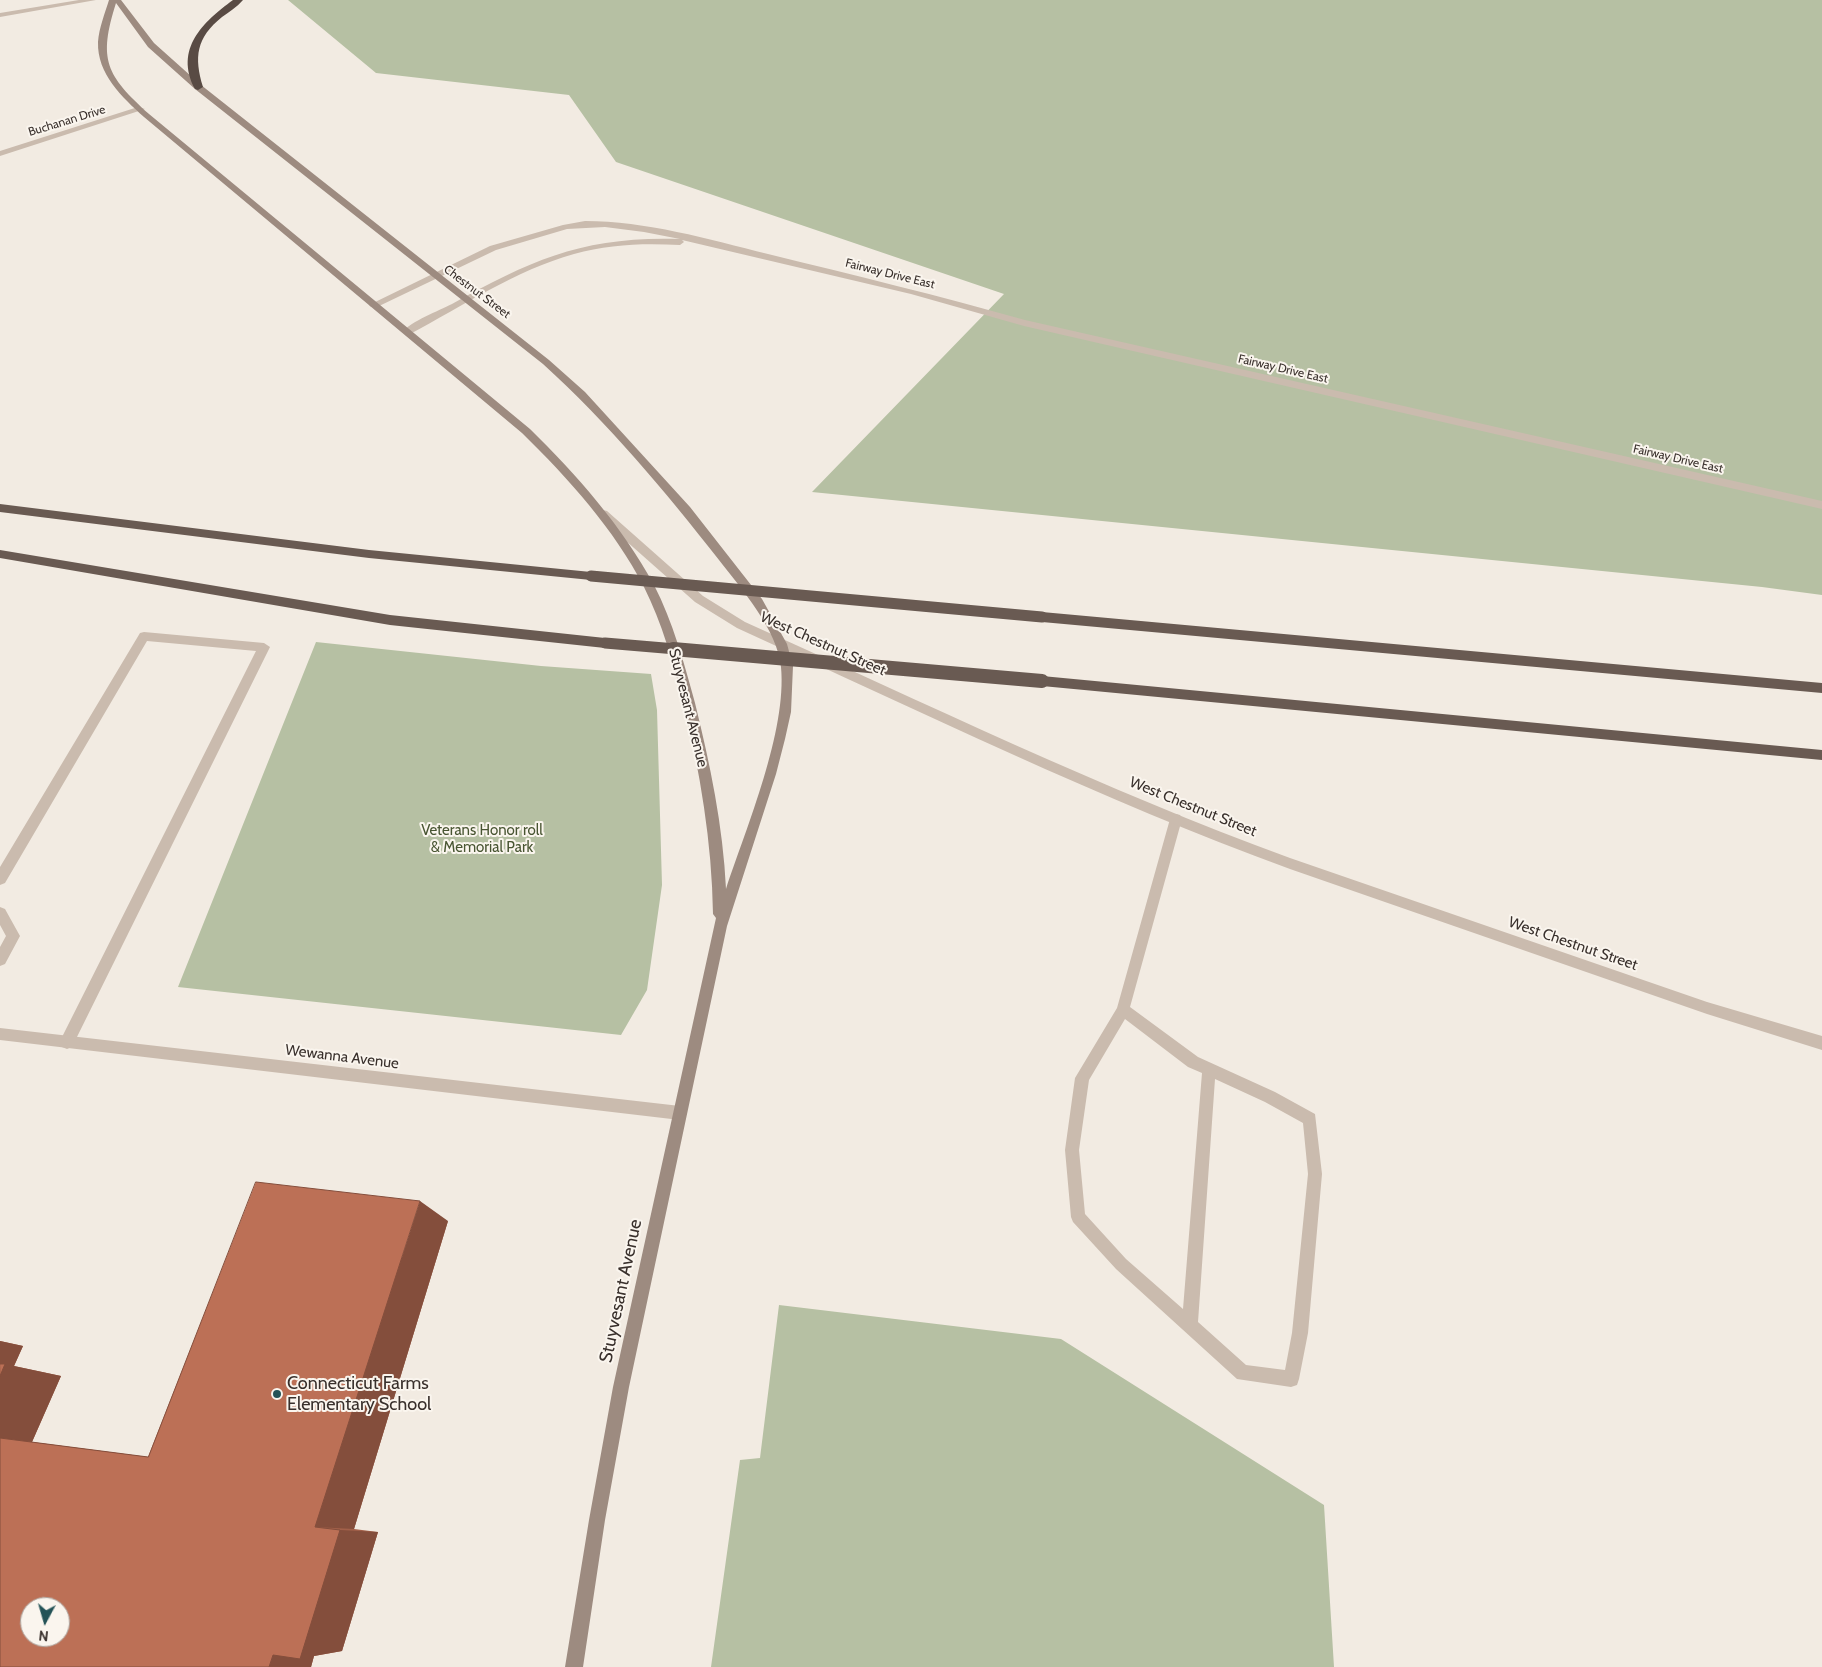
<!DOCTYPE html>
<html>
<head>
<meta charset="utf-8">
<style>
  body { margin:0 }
  #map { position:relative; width:1822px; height:1667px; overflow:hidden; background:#f2ebe2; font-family:Cabin,sans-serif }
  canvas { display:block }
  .north { position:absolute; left:20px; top:1597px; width:50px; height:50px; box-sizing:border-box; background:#faf5ee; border:1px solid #ada6a0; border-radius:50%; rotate:186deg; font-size:14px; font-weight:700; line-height:20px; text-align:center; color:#39302c }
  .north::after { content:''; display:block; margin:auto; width:18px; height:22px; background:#245357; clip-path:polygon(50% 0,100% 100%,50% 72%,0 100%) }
</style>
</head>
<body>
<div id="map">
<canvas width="1822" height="1667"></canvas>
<div class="north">N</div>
</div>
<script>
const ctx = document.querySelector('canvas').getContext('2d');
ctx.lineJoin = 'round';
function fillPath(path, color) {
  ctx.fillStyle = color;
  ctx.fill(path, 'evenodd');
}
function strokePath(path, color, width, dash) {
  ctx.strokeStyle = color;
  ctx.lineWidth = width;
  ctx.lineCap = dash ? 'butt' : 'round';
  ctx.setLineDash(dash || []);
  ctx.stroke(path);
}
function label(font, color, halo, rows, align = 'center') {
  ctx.font = font + ' Cabin,sans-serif';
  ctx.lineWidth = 4;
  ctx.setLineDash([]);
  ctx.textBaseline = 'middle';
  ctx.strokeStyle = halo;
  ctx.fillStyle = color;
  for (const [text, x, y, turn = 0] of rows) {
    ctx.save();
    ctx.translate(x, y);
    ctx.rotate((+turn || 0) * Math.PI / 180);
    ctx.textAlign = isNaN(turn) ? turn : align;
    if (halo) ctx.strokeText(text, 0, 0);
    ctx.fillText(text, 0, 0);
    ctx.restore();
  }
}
const green = new Path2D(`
  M288 0H1822V595L1762 587 812 492 1004 294 616 162 569 95 376 73Z
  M316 642 541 666 651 674 657 710 662 885 647 990 621 1035 178 987Z
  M779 1305 1061 1339 1324 1505 1334 1667H711L740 1460 760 1458Z`);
const service = new Path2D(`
  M144 632 264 643 270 647 72 1047 67 1049 62 1047 60 1042 62 1037 256 651 147 641 5 883 0 885V867L140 633Z
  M1176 814 1180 815 1182 819 1130 1007 1198 1057 1275 1092 1315 1114 1322 1174 1308 1333 1299 1379 1297 1385 1291 1387 1237 1379 1116 1269 1073 1222 1071 1217 1065 1150 1075 1078 1117 1008 1170 819 1172 815ZM1125 1019 1188 1067 1202 1073 1183 1309 1126 1259 1085 1214 1079 1150 1089 1080ZM1215 1079 1265 1102 1303 1123 1308 1174 1292 1333 1285 1370 1246 1365 1198 1322Z
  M0 907 5 909 20 936 5 964 0 966V947L6 936 0 925Z`);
const minor = new Path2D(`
  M79 0H96L0 17V13Z
  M138 107 145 109 0 156V151Z
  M0 1028 680 1106 685 1108 687 1113 685 1118 680 1120 0 1040Z`);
const tertiary = new Path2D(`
  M585 221C646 221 708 239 768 254 854 275 940 296 1025 320L1822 501V509L1024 326 911 294 682 240 684 242 680 245C645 243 609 244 574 254 516 270 463 306 410 334L407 335 402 332C412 321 438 311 452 304 533 259 585 236 680 239L644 232 605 227 567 229 496 250 377 307H371L369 305 490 246 563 225Z
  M603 510 607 511 703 596 745 622C925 703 1104 790 1290 858L1707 1002 1822 1036V1050L1707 1014 1290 869C1101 800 920 711 737 628L695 602 599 517 598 514Z`);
const secondary = new Path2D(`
  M109 0H121L154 43 201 85 549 360 585 392 690 507 762 599 787 644 793 666 791 712 785 739 776 774 727 926 629 1387 605 1520 583 1667H565L589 1520 613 1387 716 918 713 914C712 842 700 772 683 701 673 662 662 623 644 587 614 529 569 479 522 433L144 117C122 97 97 74 98 42 99 28 105 13 109 0ZM116 3 148 47 195 89 543 364C608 423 665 491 719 560 741 588 778 631 781 667 787 731 747 826 726 889 723 826 710 764 695 703 684 663 673 622 654 585 622 526 577 475 530 429L149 114C106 75 98 60 116 3Z`);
const trunk = new Path2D(`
  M0 504 369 550 591 572 597 576 591 580 369 558 0 512Z
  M0 550 390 615 605 638 609 640 611 643 609 646 605 648 390 625 0 558Z
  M1042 612 1822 683V693L1042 622 1038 620 1036 617 1038 614Z
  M1042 676 1822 750V760L1042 686 1038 685 1036 681 1038 677Z`);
const motorway = new Path2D(`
  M233 0H243C237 7 229 12 222 17 196 38 194 57 203 87L198 90 195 89C174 49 203 22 233 0Z`);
const trunkBridgeFar1 = new Path2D(`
  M591 576 1042 617
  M605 643 688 650`);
const trunkBridge = new Path2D(`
  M673 649 1042 681`);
const wall = new Path2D(`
  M448 1221 354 1529 378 1532 342 1651 314 1656 311 1667H0V1341L23 1346 14 1366 61 1376 32 1442 148 1457Z`);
const shadedWall = new Path2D(`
  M420 1201 448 1221 354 1529 315 1527Z
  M0 1341 23 1346 14 1366 61 1376 32 1442 0 1438Z
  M340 1530 378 1532 342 1651 314 1656 311 1667H269L273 1655Z`);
const building = new Path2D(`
  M256 1182 420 1201 315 1527 340 1530 300 1659 273 1655 269 1667H0V1438L148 1457ZM30 1607H60V1637H30Z
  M0 1364H5L0 1376Z`);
const markers = [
  [277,1394,5,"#245357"]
];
const farStreetnames = [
  ["Buchanan Drive",67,121,-17],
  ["Fairway Drive East",890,274,14],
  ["Chestnut Street",477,292,37],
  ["Fairway Drive East",1283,369,13],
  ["Fairway Drive East",1678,459,13]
];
const streetNames = [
  ["West Chestnut Street",823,644,24],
  ["Stuyvesant Avenue",688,708,76],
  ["West Chestnut Street",1193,807,22],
  ["West Chestnut Street",1573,944,19],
  ["Wewanna Avenue",342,1057,7]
];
const parkNames = [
  ["Veterans Honor roll",482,831],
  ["& Memorial Park",482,848]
];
const nearStreetnames = [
  ["Stuyvesant Avenue",621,1291,-78]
];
const nearPoinames = [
  ["Connecticut Farms",287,1384],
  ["Elementary School",287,1405]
];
fillPath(green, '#b6c0a3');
fillPath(service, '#cabbae');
fillPath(minor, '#cabbae');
fillPath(tertiary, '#cabbae');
fillPath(secondary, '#9d8b80');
fillPath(trunk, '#695a52');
fillPath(motorway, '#594b44');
strokePath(trunkBridgeFar1, '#695a52', 11);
strokePath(trunkBridge, '#695a52', 14);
fillPath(wall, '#a2604a');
fillPath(shadedWall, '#844e3c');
fillPath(building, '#bc7056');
strokePath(building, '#844e3c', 1);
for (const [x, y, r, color] of markers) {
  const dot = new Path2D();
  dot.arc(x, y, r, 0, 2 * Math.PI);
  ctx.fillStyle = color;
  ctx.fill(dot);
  strokePath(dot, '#faf5ee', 2);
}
label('12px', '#39302c', '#faf5ee', farStreetnames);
label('15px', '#39302c', '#faf5ee', streetNames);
label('15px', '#485532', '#faf5ee', parkNames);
label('18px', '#39302c', '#faf5ee', nearStreetnames);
label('18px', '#39302c', '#faf5ee', nearPoinames, 'left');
</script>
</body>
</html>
